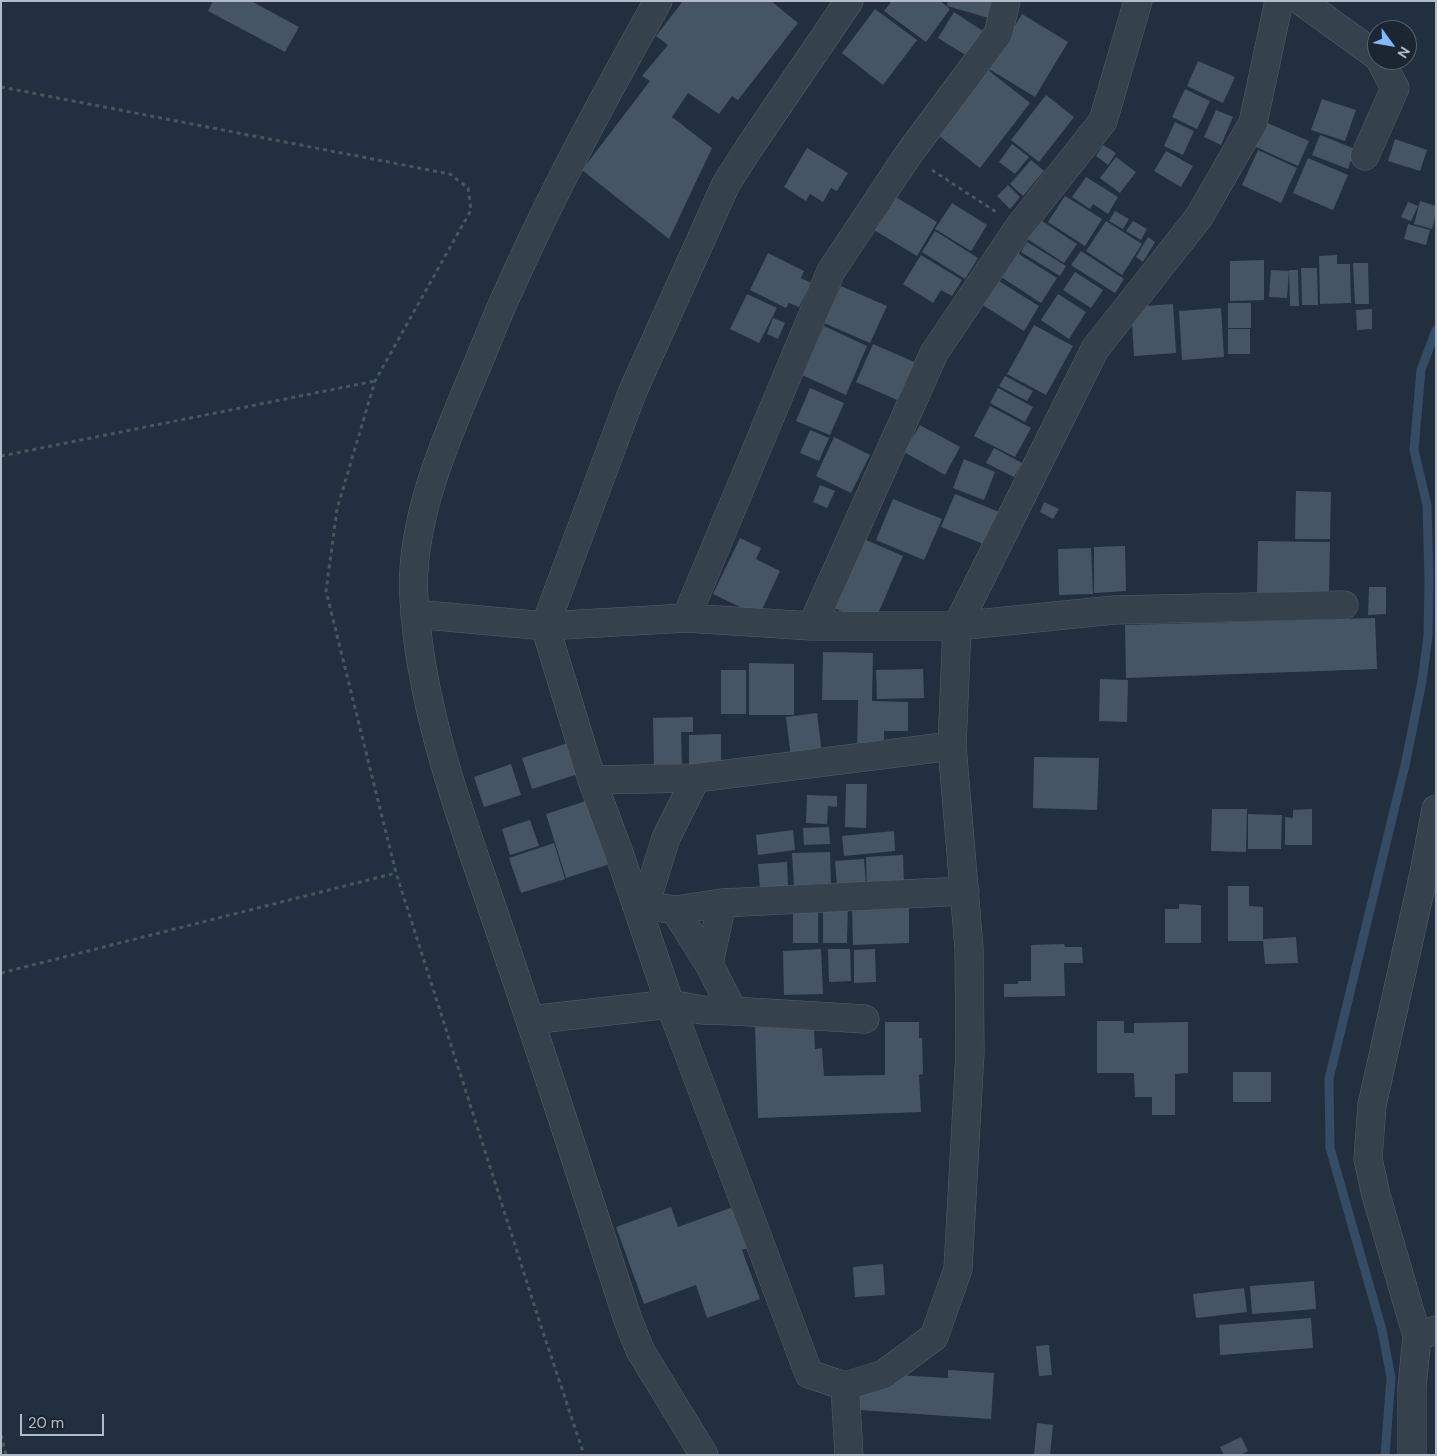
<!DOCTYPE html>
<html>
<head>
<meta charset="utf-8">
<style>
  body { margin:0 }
  #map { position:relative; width:1437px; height:1456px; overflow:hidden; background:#222f3e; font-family:"DM Sans",sans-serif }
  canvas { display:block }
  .frame { position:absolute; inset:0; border:2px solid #b2bcc9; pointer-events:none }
  .north { position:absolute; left:1367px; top:20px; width:50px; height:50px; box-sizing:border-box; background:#1c2632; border:1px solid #58626e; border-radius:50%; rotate:122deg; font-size:14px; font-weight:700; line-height:20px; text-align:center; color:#b2bcc9 }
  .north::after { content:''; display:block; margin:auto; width:18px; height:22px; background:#84b9fc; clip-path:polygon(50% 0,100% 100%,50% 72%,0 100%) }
  .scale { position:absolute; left:20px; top:1414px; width:84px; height:22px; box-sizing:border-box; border:2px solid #b2bcc9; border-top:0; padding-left:6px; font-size:15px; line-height:18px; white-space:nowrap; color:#b2bcc9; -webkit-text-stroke:4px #1c2632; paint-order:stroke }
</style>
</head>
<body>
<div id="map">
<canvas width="1437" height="1456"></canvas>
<div class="frame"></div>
<div class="north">N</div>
<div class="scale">20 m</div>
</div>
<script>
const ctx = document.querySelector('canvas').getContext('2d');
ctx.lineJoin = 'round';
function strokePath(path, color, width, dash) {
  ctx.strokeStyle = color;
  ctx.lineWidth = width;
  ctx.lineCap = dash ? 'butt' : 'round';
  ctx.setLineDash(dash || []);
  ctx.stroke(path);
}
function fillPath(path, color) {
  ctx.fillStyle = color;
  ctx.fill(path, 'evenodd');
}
const stream = new Path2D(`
  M1385 1455 1391 1378 1382 1330 1330 1148 1329 1079 1406 761 1422 681 1428 636 1429 580 1427 505 1414 450 1421 370 1436 330`);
const building = new Path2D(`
  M213 1H251L299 27 285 52 208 11Z
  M683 1H771L798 23 738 100 732 96 719 114 688 93 672 117 712 148 669 239 582 170 650 81 642 76 668 45 656 36Z
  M892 1H940L950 9 926 42 884 11Z
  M948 1H994L989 18 947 6Z
  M875 9 917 40 883 85 842 53Z
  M954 12 983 31 967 56 938 38Z
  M1022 14 1068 42 1035 97 989 69Z
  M1198 61 1235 77 1223 103 1187 86Z
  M988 70 1030 103 980 168 938 135Z
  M1185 89 1210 101 1197 129 1172 117Z
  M1046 95 1074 117 1039 162 1011 140Z
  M1322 99 1356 110 1345 141 1311 130Z
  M1216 110 1233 117 1221 145 1204 137Z
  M1175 122 1194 131 1183 155 1164 146Z
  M1265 122 1309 141 1298 166 1254 146Z
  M1320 135 1355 149 1348 169 1312 155Z
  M1395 139 1427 150 1420 171 1388 161Z
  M1012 144 1029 157 1015 174 999 162Z
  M1103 145 1116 153 1108 165 1096 156Z
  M807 148 848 173 837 191 831 188 823 202 810 194 806 201 784 187Z
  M1258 150 1297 168 1281 203 1242 185Z
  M1166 151 1193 166 1181 187 1154 171Z
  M1116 157 1136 172 1120 193 1100 178Z
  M1308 158 1348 175 1333 210 1293 193Z
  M1031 160 1044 171 1023 196 1010 184Z
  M1086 177 1118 197 1108 214 1093 204 1090 209 1072 197Z
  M1008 185 1020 197 1010 209 997 196Z
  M894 196 937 222 917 256 874 230Z
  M1065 196 1102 219 1085 246 1048 222Z
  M1420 201 1436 206V214L1432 229 1414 224Z
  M1408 202 1418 206 1411 221 1401 217Z
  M952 203 987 225 971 251 935 229Z
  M1115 211 1129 219 1123 229 1109 221Z
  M1039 219 1077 244 1064 263 1026 238Z
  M1106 221 1142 244 1122 275 1086 251Z
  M1133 221 1147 229 1141 240 1126 231Z
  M1408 224 1430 230 1426 245 1404 239Z
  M935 231 978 258 965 279 922 252Z
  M1148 237 1155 242 1143 262 1136 257Z
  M1027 242 1066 266 1060 276 1021 252Z
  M1014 251 1057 278 1041 303 998 275Z
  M1081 251 1124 279 1115 293 1071 265Z
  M768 253 804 271 801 278 811 283 799 307 789 303 786 308 750 290Z
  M921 255 962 280 952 296 941 290 933 303 903 284Z
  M1337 255V264H1350L1351 303 1320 304 1319 256Z
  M1264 260V300L1230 301V261Z
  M1353 263H1368L1369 304H1355Z
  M1301 268H1317L1318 305H1302Z
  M1271 270 1289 271 1287 298 1269 297Z
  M1289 270H1298L1299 306H1290Z
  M1075 272 1103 290 1091 308 1063 290Z
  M997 280 1039 306 1024 331 981 304Z
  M841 286 887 306 870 343 824 323Z
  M747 294 777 308 759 343 730 329Z
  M1058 294 1086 312 1069 339 1041 320Z
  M1228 303H1251V328H1228Z
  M1173 304 1176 353 1134 356 1131 307Z
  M1221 308 1224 357 1182 360 1179 311Z
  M1372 309V329L1357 330 1356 310Z
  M773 318 785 323 778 339 767 334Z
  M1034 325 1073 346 1046 395 1007 374Z
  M824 326 867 346 846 395 802 375Z
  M1228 329H1250V354H1228Z
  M873 344 919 364 902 402 856 382Z
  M1005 376 1033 391 1027 401 999 386Z
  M810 388 844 403 830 435 796 421Z
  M998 388 1033 407 1025 422 990 403Z
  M990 406 1031 428 1015 457 974 436Z
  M920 425 960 447 945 475 904 452Z
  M810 430 829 438 819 461 800 453Z
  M834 437 870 455 851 493 816 476Z
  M994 448 1022 463 1014 477 986 463Z
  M964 459 995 472 984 500 953 488Z
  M820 485 835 491 827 508 813 502Z
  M1296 491 1331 492 1330 539H1295Z
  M955 494 999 512 986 545 941 527Z
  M893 499 942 519 924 560 876 540Z
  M1044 502 1059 509 1053 519 1040 512Z
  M857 536 903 556 873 625 827 605Z
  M740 538 761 548 756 559 780 571 759 616 713 594Z
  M1258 541 1330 542 1329 594 1257 593Z
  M1125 546 1126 591 1094 593V547Z
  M1091 548 1093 594 1059 595 1058 549Z
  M1369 587H1386V614L1368 615Z
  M1375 618 1377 669 1126 678 1125 625Z
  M823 652 873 653 872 701 908 702V731H884V753H857L858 700H822Z
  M749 663 794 664V715H749Z
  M923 669 924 698 877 699 876 670Z
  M721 670H746V714H721Z
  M1100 679 1128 680 1127 722 1099 721Z
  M817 713 822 754 791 758 786 717Z
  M693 717V732H681L682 768 654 769 653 718Z
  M721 734V766L689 767V735Z
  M568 743 578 774 532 789 522 758Z
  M1034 757 1099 758 1097 810 1033 808Z
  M511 764 521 795 484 807 474 777Z
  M846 784H867L866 828 845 827Z
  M807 795 837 796V807L828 806 827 824 806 823Z
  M592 799 613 863 566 878 546 814Z
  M1212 809H1247L1246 852 1211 851Z
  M1312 809V845H1285V817L1293 818V810Z
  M1248 814 1282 815 1281 849H1248Z
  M530 820 539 846 510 855 502 829Z
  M829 827 830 844 804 845 803 828Z
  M793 830 795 850 758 855 756 835Z
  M894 831 895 851 844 856 842 836Z
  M554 843 565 879 521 893 509 858Z
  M830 852 831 884 794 886 792 853Z
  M903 855 904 888 867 890 866 857Z
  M864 859 866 884 837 886 835 861Z
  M787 862 788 887 760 889 758 864Z
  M1228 886H1249V906L1263 907V939L1296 937 1298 963 1265 964 1263 940V941H1228Z
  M823 902H848L847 943H823Z
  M793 903H818V943H793Z
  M909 904V943L853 945 852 905Z
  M1179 904 1201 905V943H1165V909H1179Z
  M1064 944 1065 947H1082L1083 963H1064L1065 996 1004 997V984H1018V981H1031V945Z
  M821 949 823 994 784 995 783 951Z
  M828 949H850L851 981 829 982Z
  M875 949 876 982 854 983V950Z
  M1097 1021H1124V1033H1134V1023L1188 1022V1073L1175 1074V1115H1152V1097H1135L1134 1073H1097Z
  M885 1022H919V1038H922L923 1074 919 1075 921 1112 758 1118 755 1027 803 1026V1029H814L815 1049 822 1048 824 1076 885 1075Z
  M1233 1072H1271V1102H1233Z
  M744 1203 758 1245 742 1250 760 1299 707 1318 696 1285 644 1304 616 1227 671 1207 678 1227Z
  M883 1264 885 1295 855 1297 853 1267Z
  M1314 1281 1316 1309 1252 1314 1250 1286Z
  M1244 1288 1247 1312 1196 1318 1193 1294Z
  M1311 1318 1313 1348 1220 1355 1219 1325Z
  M1049 1345 1052 1375 1039 1376 1036 1346Z
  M948 1370 994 1373 991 1419 859 1410 862 1373 948 1378Z
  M1037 1423 1053 1425 1050 1455H1034Z
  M1241 1437 1248 1451 1241 1455H1224L1220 1447Z`);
const path = new Path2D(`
  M1 87 450 174 468 188 471 210 375 381 337 509 326 591 396 873 538 1317 584 1455
  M932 170 996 212
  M1 456 375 381
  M1 973 396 873
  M1 1435 6 1455`);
const minor = new Path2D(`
  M1301 1 1377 56
  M1365 156 1395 88 1380 60
  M415 614 545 626 686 618 831 271 908 155 998 34 1006 1
  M686 618 812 626H957L952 746 969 948 970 1052 958 1269 934 1337 884 1374 845 1386 809 1374 670 1004 619 853 592 780 545 626 632 393 726 184 749 148 849 1
  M812 626 934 353 1019 227 1103 121 1138 1
  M957 626 1095 349 1199 217 1253 123 1279 1
  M957 626 1114 610 1344 605
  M592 780 696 778 952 746
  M636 904 675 910 722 903 965 891
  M645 905 666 838 696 778
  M675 910 709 964 733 1011
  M709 964 722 903
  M530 1020 670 1004 702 1010 733 1011 865 1019
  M1417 1336 1376 1195 1368 1159 1372 1105 1424 873 1436 809
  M845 1386 849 1455
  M1412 1455V1387L1417 1336 1436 1330`);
const tertiary = new Path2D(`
  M658 1C605 96 553 191 509 290 497 315 487 342 476 368 449 433 419 498 414 569 412 590 415 612 417 632 429 736 467 833 500 931 544 1060 586 1190 628 1320L640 1350 704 1455`);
strokePath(stream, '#354c65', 9);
fillPath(building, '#465564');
strokePath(minor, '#545f6b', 29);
strokePath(tertiary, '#545f6b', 29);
strokePath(path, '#425a5c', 3, [4, 4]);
strokePath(minor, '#36414e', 28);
strokePath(tertiary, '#36414e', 28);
</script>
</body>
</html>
